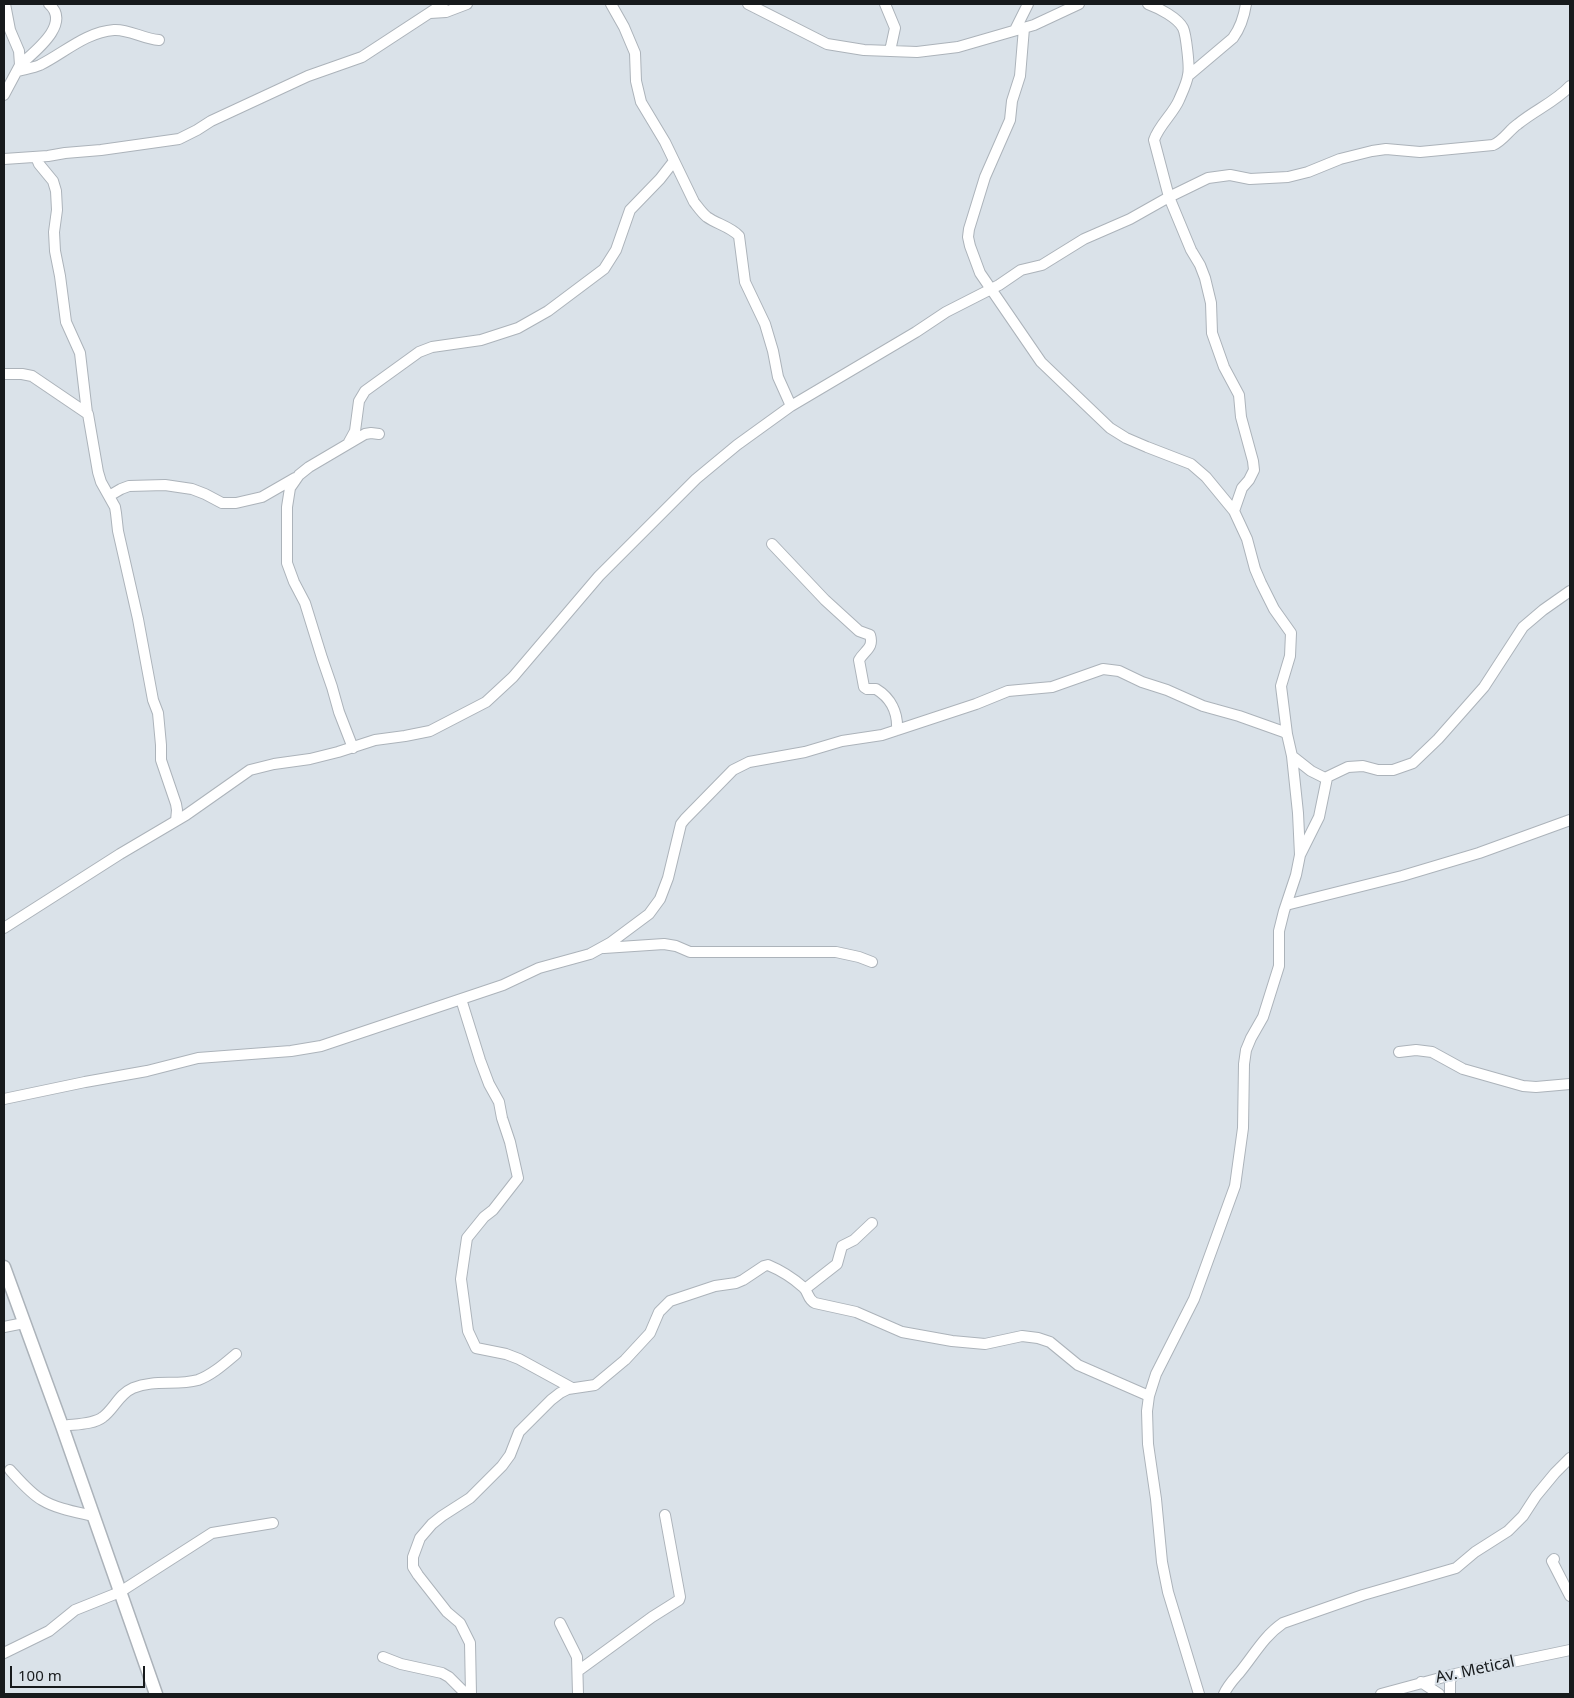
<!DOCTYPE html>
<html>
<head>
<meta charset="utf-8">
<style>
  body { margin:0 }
  #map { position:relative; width:1574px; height:1698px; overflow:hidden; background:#dae2e9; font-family:"Noto Sans",sans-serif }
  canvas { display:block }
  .frame { position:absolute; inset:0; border:5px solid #171a1c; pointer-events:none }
  .scale { position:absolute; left:10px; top:1666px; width:135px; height:22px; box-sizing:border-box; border:2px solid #171a1c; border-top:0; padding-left:6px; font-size:15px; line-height:18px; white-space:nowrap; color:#171a1c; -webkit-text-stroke:4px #dae2e9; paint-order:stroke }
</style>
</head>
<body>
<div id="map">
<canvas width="1574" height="1698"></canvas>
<div class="frame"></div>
<div class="scale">100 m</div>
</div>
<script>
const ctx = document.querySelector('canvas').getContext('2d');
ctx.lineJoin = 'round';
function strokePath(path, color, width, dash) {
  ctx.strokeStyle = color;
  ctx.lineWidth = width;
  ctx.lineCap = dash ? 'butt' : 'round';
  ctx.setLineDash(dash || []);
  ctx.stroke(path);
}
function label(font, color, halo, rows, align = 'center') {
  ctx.font = font + ' "Noto Sans",sans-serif';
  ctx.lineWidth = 4;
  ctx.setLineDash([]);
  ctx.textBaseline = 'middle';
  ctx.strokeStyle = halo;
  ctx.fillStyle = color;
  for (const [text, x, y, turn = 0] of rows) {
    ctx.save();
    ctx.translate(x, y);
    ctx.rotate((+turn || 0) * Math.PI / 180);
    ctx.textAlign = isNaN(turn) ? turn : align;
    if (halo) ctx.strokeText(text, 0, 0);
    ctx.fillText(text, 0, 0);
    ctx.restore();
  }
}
const minor = new Path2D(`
  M611 4 624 27 635 53 636 81 641 102 665 142 694 202C698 207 702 213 707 217 717 224 731 227 739 236L745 282 765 324 773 351 778 377 791 406
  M748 4 827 44 864 50 917 52 958 47 1034 25 1079 4
  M885 4 895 28 890 51
  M1148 4C1159 8 1178 18 1183 28 1186 34 1190 68 1188 75 1187 83 1182 93 1179 100 1173 114 1159 125 1154 140L1169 197 1191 250 1200 265 1205 278 1211 303 1212 333 1224 367 1239 395 1241 417 1253 461 1254 470 1249 480 1242 488 1234 511
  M430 13 446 12 467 4
  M1024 28 1020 76 1012 101 1010 120 985 177 969 229 968 237 970 246 980 273 1041 362 1110 428 1126 438 1147 447 1191 464 1206 477 1234 511 1247 539 1255 569 1261 583 1274 609 1291 633 1290 656 1281 686 1287 734
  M1015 30 1028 4
  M20 65C34 52 72 24 49 4
  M18 71C25 69 33 68 40 65 64 53 86 32 114 30 129 29 143 39 159 40
  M1188 76 1233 38C1241 27 1244 17 1246 4
  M4 95 20 65 19 51 10 30 5 4
  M36 157 39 164 53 181 56 191 57 210 54 232 55 251 60 276 66 322 80 353 87 413
  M4 159 48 156 65 153 101 150 179 139 197 130 211 121 308 76 362 57 443 4
  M4 374H22L32 376 88 414 98 472 101 482 115 507 116 513 118 531 138 619 153 700 158 713 161 745V760L176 804 177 810 176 821
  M349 442 355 431 359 401 365 391 419 352 432 347 481 340 518 328 548 311 604 269 616 250 630 210 660 179 674 161
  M109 496 121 489 129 486 165 485 192 489 205 494 222 503H236L262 497 295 478
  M772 544 825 600 859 631 870 635C874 648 865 650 859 660L864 687 867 689H876C891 698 898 713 897 730
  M353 748 339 712 332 687 322 658 305 603 294 582 287 563V507L290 488 299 475 309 467 365 434 371 433 379 434
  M1292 756 1311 771 1325 778 1348 767 1363 766 1378 770H1393L1413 763 1438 739 1484 687 1523 627 1543 610 1570 591
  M1300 855 1319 817 1327 778
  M1286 905 1402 876 1479 853 1570 820
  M4 928 120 854 186 815 250 770 274 764 310 759 338 752 375 740 405 736 430 731 486 702 513 677 599 576 696 479 737 445 791 406 916 332 946 312 999 285 1021 270 1042 265 1084 239 1130 219 1169 197 1208 178 1230 175 1250 179 1288 177 1308 172 1340 159 1372 151 1386 149 1420 152 1493 145C1503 141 1509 130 1518 124 1535 110 1555 102 1570 86
  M604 948 664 944 676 946 690 952H836L859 957 872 962
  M461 999 480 1060 489 1084 499 1102 502 1118 510 1142 518 1178 493 1210 484 1217 467 1238 461 1279 468 1331 476 1348 506 1354 519 1359 572 1388
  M1399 1052 1416 1050 1432 1052 1463 1069 1523 1086 1536 1087 1570 1084
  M4 1099 85 1082 147 1071 198 1058 291 1051 321 1046 503 985 539 968 590 954 610 943 649 914 660 899 668 878 681 824 685 819 733 770 749 762 805 752 842 741 882 735 976 704 1008 691 1052 687 1103 669 1119 671 1142 682 1167 690 1203 706 1239 716 1284 732 1287 734 1292 756 1298 813 1300 855 1296 875 1284 911 1279 931V966L1263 1017 1251 1038 1246 1050 1244 1064 1243 1128 1235 1186 1194 1299 1156 1374 1149 1396 1147 1411 1148 1444 1156 1499 1162 1562 1168 1592 1199 1694
  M805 1289 837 1264 842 1246 854 1240 872 1223
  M4 1327 24 1323
  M62 1426C74 1424 93 1425 103 1417 114 1409 119 1394 133 1388 155 1379 176 1386 198 1380 212 1375 224 1364 236 1354
  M10 1470C20 1481 30 1493 42 1500 57 1509 76 1512 93 1516
  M1554 1559 1552 1561 1570 1596
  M560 1623 577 1657 578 1694
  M4 1653 49 1631 75 1610 120 1592 212 1533 273 1523
  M383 1657 401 1664 442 1673 449 1677 466 1694
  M578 1671 652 1617 679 1600 680 1597 665 1515
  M1421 1682 1439 1694
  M471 1694 470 1643 460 1623 447 1612 418 1575 413 1567V1557L420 1538 432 1524 442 1516 470 1498 502 1466 510 1455 519 1432 551 1400 560 1393 568 1389 595 1385 625 1360 650 1333 659 1312 670 1301 715 1286 736 1283 743 1280 764 1266 768 1265C780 1270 794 1279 803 1287 809 1292 807 1299 815 1303L856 1312 902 1332 952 1341 985 1344 1022 1336 1038 1338 1050 1342 1078 1365 1149 1396
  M1224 1694C1228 1685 1234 1679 1240 1672 1254 1655 1264 1636 1283 1623L1363 1595 1456 1568 1475 1552 1508 1531 1523 1516 1536 1496 1555 1473 1570 1458
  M1381 1694 1455 1674 1570 1650
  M1450 1694V1680L1455 1674`);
const tertiary = new Path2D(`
  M4 1267 62 1426 156 1694`);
const streetNames = [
  ["Av. Metical",1475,1670,-12]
];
strokePath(minor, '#acb3ba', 12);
strokePath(tertiary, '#acb3ba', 15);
strokePath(minor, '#fff', 10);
strokePath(tertiary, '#fff', 12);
label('16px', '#171a1c', '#dae2e9', streetNames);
</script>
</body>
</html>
